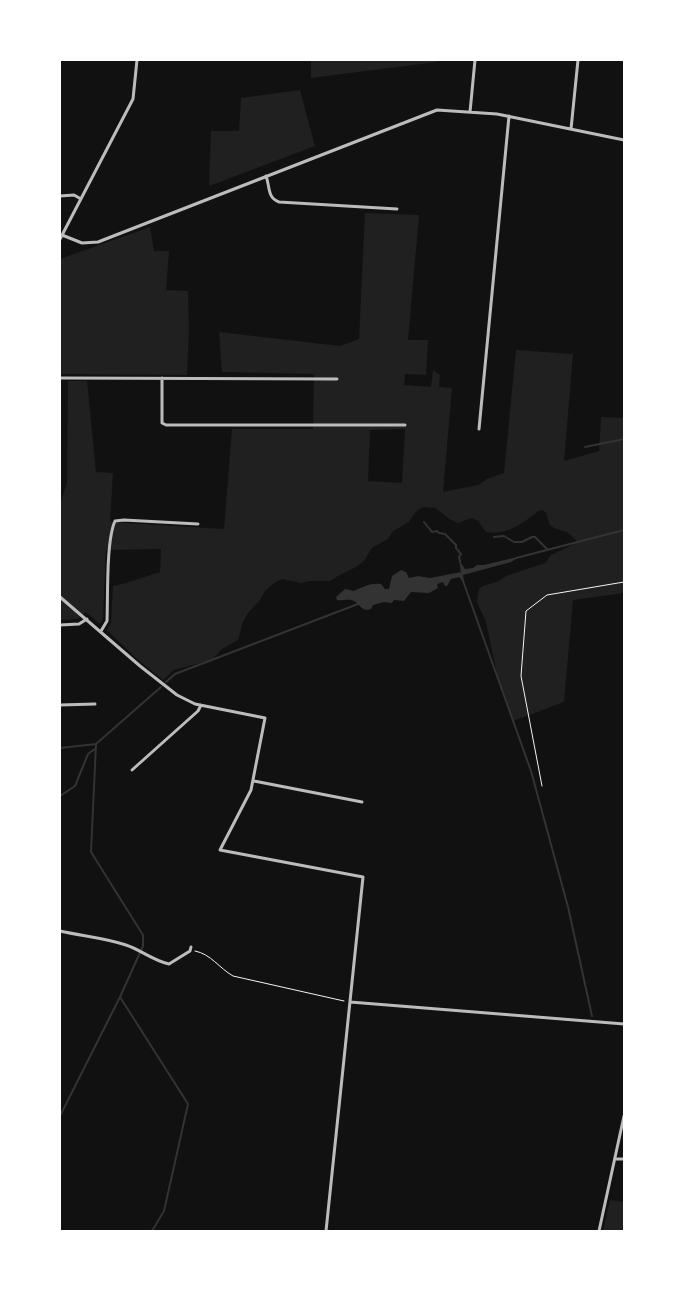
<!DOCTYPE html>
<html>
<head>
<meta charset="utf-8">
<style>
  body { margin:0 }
  #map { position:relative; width:684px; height:1291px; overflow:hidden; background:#111; font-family:"Source Sans 3",sans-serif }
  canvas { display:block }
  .frame { position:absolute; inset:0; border:61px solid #fff; pointer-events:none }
</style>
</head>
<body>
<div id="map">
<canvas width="684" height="1291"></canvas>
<div class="frame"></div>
</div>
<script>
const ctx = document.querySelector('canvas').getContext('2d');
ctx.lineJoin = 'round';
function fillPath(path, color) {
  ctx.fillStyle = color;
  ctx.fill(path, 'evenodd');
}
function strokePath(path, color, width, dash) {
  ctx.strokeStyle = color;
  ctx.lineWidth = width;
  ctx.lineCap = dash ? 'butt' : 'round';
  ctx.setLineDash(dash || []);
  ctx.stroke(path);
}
const green = new Path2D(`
  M311 60H437V62L311 78Z
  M300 90 315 146 209 186 211 131H239L241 98Z
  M365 213 419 215 408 340H428L426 375 405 374 404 385 431 387 433 370 440 375 439 387 452 388 443 492 478 485 487 479 504 473 516 350 573 354 564 461 599 451 601 417 624 418V593L573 600 564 702 513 721 498 678 486 622 477 602 479 589 483 586 499 581 506 576 545 563 551 555 578 542 567 532 554 528 550 525 546 513 543 510C537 511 536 513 532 516 517 527 505 535 486 532L478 521 472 518 458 523 451 520 435 508 425 507 419 509 414 514 409 522 393 531 388 539 372 548 364 561 356 567 338 576 330 581H309L301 583 282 579 274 583 265 591 260 600 248 613 243 622 238 640 222 649 211 660 174 670 163 680 136 658 107 630 111 623 113 586 126 583 160 572 161 549 106 550 103 619 100 624 86 612 78 619 60 620V504L67 483 68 381H87L96 472 113 473 110 522 224 529 232 429H313L314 374 222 372 219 332 340 346 359 339ZM405 429 402 483 368 481 370 430Z
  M150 227 154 251H169L166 290 188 291 189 330 187 375 60 374V259Z
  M610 1200 624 1202V1231H603Z`);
const water = new Path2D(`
  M513 558H518L511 562 463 575 464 582 459 577 451 579 447 586H445L443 582 437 584 438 588 429 593 411 592 404 601 394 600 392 603 384 602 373 605 371 609C361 612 361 605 354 601 350 598 342 601 337 600L336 597 345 589 354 591C363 587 370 583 381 584L385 589H389L392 576 401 570 406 572 409 578 418 576 430 578 461 572 459 560 465 569 473 568 477 565H484Z`);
const stream = new Path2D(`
  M585 447 624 439
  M424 522 432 532 437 531 439 533 445 534 456 545V548L461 554 459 557 460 562
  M494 537 504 536 514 542H522L532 537H535L548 550
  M516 558 624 530
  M462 578 531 771 568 907 592 1016
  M166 682 175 674 358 604
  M60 748 96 744 161 687
  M60 796 75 786 88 754 96 748
  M120 997 188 1104 164 1211 152 1231
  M60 1116 120 997 143 946V935L91 852 96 744`);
const path = new Path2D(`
  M542 786 521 676 526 611 547 595 624 582
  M195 951C211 954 219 968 233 976L344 1001`);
const minor = new Path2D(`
  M470 112 475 60
  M571 129 578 60
  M266 176C270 186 267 198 279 202L397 209
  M60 196 74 195 81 199
  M62 235 82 243 98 242 437 110 497 114 624 140
  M60 239 133 99 137 60
  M60 378 337 379
  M162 378V423L166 425H405
  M479 429 509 116
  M60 597 140 666 177 695 195 704 265 718 251 790 220 850 363 877 326 1231
  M60 625 79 624 87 619
  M101 631 107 621C108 597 106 541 115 521L124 520 198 524
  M60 705 95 704
  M132 770 198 711 201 705
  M254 781 362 802
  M60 931C82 936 105 938 126 945 141 950 154 961 169 964L190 951 191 947
  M350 1002 624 1024
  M615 1159H624
  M599 1231 624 1116`);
fillPath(green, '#202020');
fillPath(water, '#333');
strokePath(stream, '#333', 2);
strokePath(path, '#f5f5f5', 1);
strokePath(minor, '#bcbcbc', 3);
</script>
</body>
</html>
